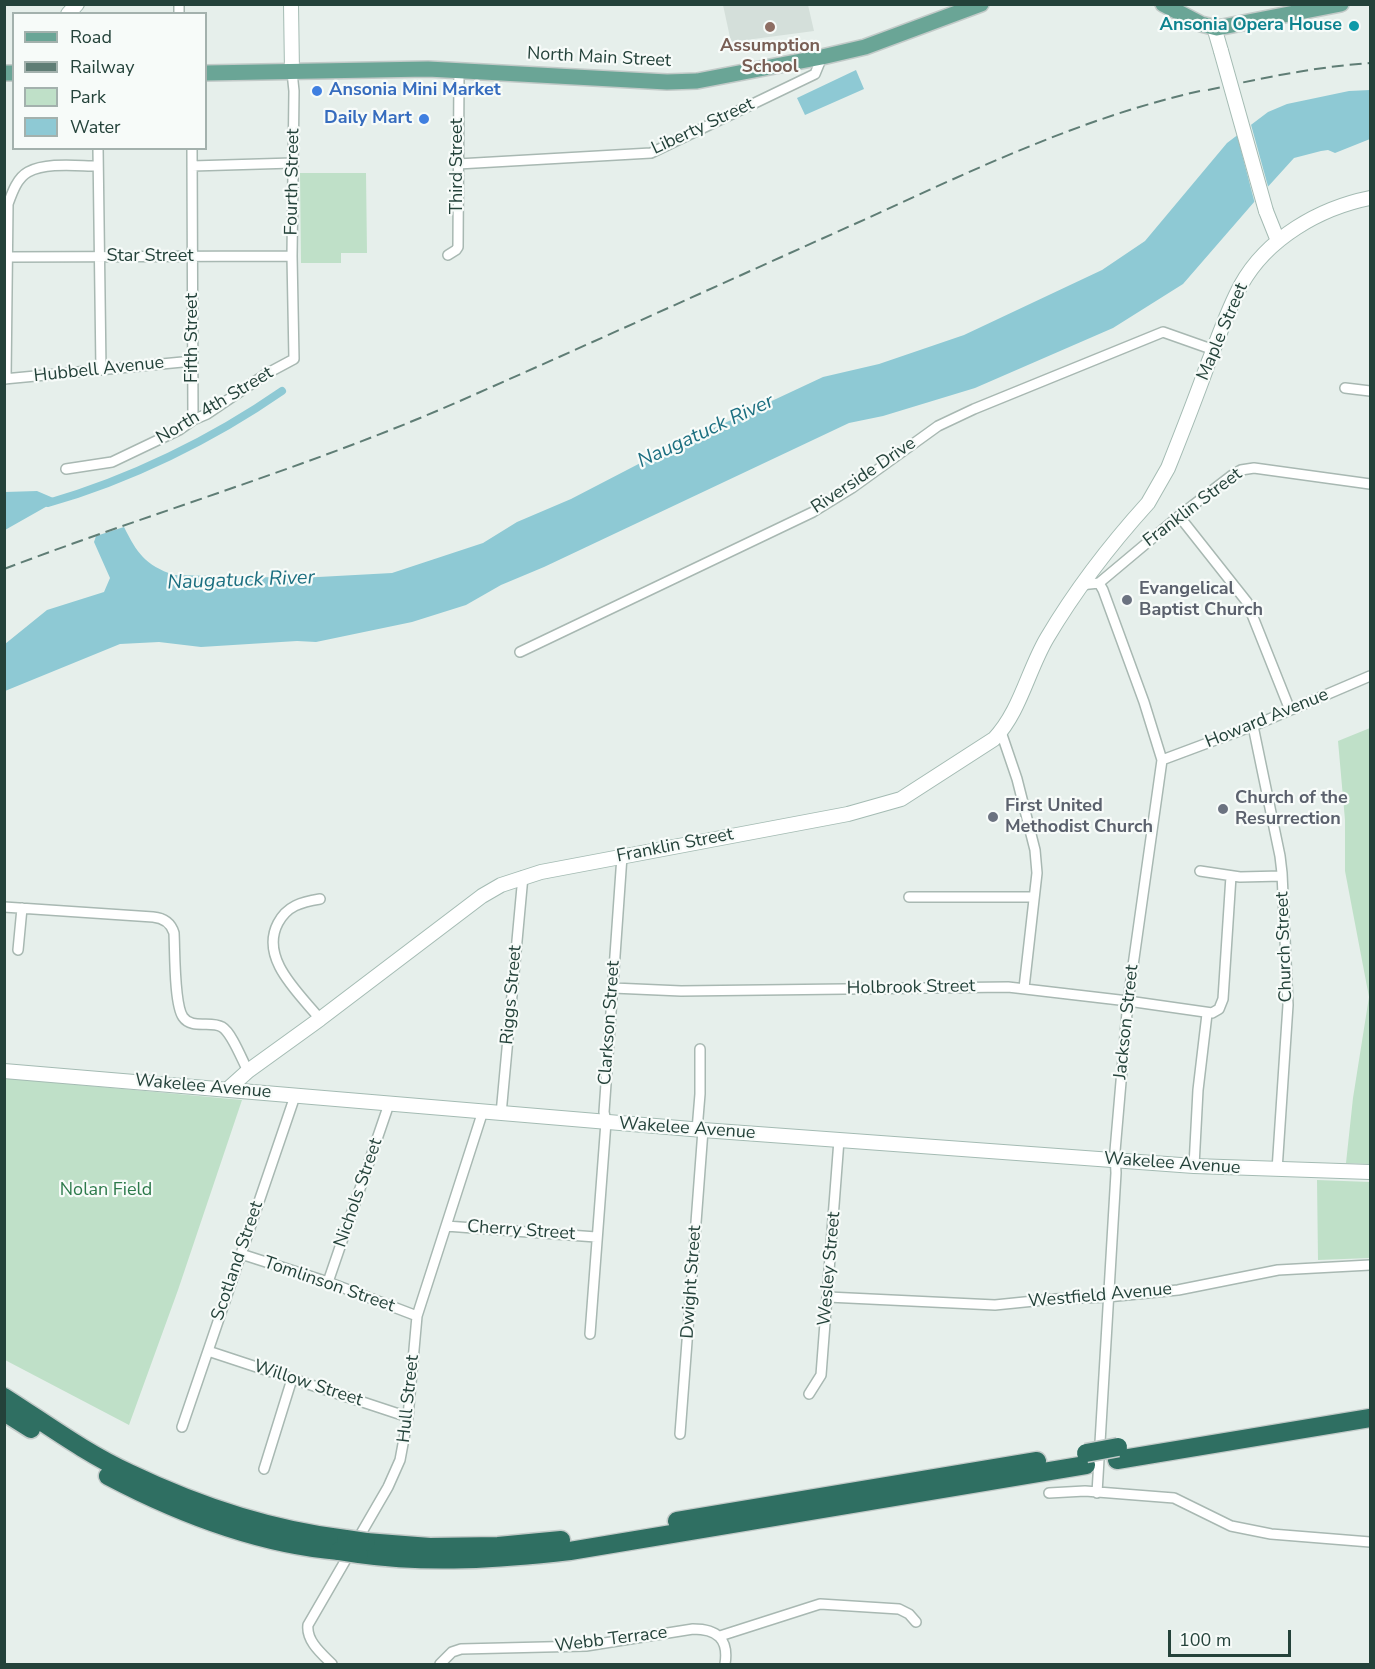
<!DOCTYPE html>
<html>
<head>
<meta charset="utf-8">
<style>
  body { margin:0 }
  #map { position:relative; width:1375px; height:1669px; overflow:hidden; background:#e6efeb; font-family:"Nunito Sans",sans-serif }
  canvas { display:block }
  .frame { position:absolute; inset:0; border:6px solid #24423a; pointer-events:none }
  .legend { position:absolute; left:12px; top:12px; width:195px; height:138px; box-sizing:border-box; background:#f7fbf9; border:2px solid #a3b1ad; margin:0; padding:8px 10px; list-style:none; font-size:18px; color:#24423a }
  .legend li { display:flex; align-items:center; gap:12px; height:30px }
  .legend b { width:30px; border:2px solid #a3b1ad }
  .scale { position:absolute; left:1168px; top:1630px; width:123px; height:27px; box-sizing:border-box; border:3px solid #24423a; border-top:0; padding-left:8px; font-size:18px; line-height:21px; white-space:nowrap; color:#24423a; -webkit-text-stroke:4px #f7fbf9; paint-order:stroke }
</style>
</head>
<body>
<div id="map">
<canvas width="1375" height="1669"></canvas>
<div class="frame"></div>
<ul class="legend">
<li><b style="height:8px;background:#6aa596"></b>Road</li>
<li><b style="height:8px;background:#5f7d75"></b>Railway</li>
<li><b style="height:16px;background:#bfe0c8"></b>Park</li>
<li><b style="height:16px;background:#8ec9d4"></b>Water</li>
</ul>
<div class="scale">100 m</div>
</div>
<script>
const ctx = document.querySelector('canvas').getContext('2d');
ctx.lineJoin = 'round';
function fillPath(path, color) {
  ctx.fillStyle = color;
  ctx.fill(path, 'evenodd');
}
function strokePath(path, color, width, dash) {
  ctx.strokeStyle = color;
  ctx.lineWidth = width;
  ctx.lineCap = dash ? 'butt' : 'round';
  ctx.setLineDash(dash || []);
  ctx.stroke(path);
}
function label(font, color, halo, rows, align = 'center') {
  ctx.font = font + ' "Nunito Sans",sans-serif';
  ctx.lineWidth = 4.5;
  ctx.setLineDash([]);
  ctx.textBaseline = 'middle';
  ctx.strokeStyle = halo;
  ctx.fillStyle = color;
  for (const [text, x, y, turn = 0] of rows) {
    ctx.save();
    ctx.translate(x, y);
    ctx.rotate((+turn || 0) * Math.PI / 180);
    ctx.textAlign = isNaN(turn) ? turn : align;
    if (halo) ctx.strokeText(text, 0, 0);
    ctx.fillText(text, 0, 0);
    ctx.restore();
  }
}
const built = new Path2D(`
  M723 5H808L814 31 731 42Z`);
const green = new Path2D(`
  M300 173H366L367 253H341V263H301Z
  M1370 728V1164L1346 1163 1353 1098 1369 997 1345 871V820L1338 741Z
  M5 1078 242 1100 178 1290 129 1425 5 1360Z
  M1317 1180 1370 1182V1258L1318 1260Z`);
const water = new Path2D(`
  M856 70 864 89 805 115 797 98Z
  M1370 90V139L1335 153 1328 150 1321 151 1294 158 1255 201 1183 284 1113 328 975 388 883 416 849 423 544 567 501 585 466 605 412 622 316 642 297 641 201 647 159 642 120 644 5 691V644L47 610 104 592 110 578 94 542 96 536 124 527C137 553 145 565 174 575L300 578 392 573 483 543 517 522 571 499 652 457 823 377 879 364 964 335 1102 270 1145 241 1227 143 1268 112 1287 104 1349 91Z
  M37 491 58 500 5 530V492Z`);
const pier = new Path2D(`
  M1250 121 1269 190 1255 204 1236 131Z`);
const canal = new Path2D(`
  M48 503C129 480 213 439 282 391`);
const street = new Path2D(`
  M179 14V4
  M98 148 101 370
  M192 148 193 420
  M458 164 651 153 815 74 822 57
  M192 166 293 163
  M448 255 456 250 458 247 459 71
  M8 257 292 256
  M4 379 193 361
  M6 379 8 204C12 193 17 178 28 172 47 162 77 166 98 166
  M1345 388 1370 391
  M66 469 112 462 179 430 193 420 207 414 266 374 294 359 292 256 294 91 292 72
  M1179 516 1247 602 1290 710
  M1099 583 1179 516 1231 476 1241 470 1254 468 1370 484
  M1080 585 1099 583 1103 590 1144 702 1162 760 1128 1001 1115 1151 1116 1173 1097 1493
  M520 652 813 512 852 488 938 426 974 409 1163 332 1214 350
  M1253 726 1280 856 1282 873 1288 1005 1277 1170
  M1001 732 1017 779 1035 850 1037 873 1024 988
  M1162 760 1253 726 1370 676
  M1200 871 1240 877 1282 876
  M909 897H1034
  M320 899C301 902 287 906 278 923 259 959 300 994 320 1019
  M4 907 153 917C164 918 171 923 174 933 175 951 174 1004 183 1017 192 1030 210 1020 222 1027 232 1033 242 1060 248 1071
  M18 950 22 908
  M613 988 681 991 1008 987 1128 1001 1212 1013 1219 1009 1223 999 1231 876
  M501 1114 523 876
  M697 1130 700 1094V1049
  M1194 1166 1198 1090 1207 1014
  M446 1226 596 1237
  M241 1254 328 1282 417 1316
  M328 1282 389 1104
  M828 1297 995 1305 1054 1299 1107 1297 1178 1290 1278 1270 1370 1265
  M590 1334 606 1122 604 1112 622 856
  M208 1351 408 1417
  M809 1394 821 1375 839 1140
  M182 1427 295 1096
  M680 1434 703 1130
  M264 1469 292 1379
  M1049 1493 1085 1491 1174 1498 1231 1526 1271 1534 1370 1542
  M720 1636 820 1604 899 1609 909 1614 916 1622
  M332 1664C322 1654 306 1641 308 1625L388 1487 400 1460 408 1417 417 1316 483 1111
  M440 1664 452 1652 461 1649 586 1646 693 1629C717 1629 729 1639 725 1664`);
const secondary = new Path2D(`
  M291 4 292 72
  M68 14 77 4
  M1214 27 1221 51
  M1266 211 1278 241
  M4 1071 703 1130 1194 1166 1370 1172
  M228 1089 248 1071 320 1019 482 896 501 885 541 872 848 814 901 799 994 739C1020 712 1028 670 1047 638 1076 589 1110 545 1148 503L1168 468C1182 433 1196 397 1209 361 1219 336 1228 309 1241 285 1267 238 1320 208 1370 198`);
const primary = new Path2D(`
  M1163 4 1201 24 1217 28 1341 4
  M4 73H14
  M206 73 428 69 667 82 697 81 822 57 865 47 981 4`);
const highway = new Path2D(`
  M4 1397C45 1423 85 1453 129 1473 198 1506 270 1530 346 1539
  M4 1412 31 1429
  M1117 1460 1370 1418
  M108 1476C180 1514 258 1544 339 1551
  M677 1521 1037 1461
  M366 1542 430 1547 498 1546 561 1540
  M359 1554C429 1564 500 1559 570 1551L1086 1465`);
const rail = new Path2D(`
  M1208 90C1262 78 1315 67 1370 63
  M4 569C156 511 312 466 460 401 596 341 732 279 868 218 975 169 1084 117 1200 91`);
const secondaryBridge = new Path2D(`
  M1221 51 1266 211`);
const highwayBridge = new Path2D(`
  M1086 1453 1118 1447
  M346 1539 366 1542
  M339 1551 359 1554`);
const markers = [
  [1354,26,6,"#0f9aa8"],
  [770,27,6,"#8d6e63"],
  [317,91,6,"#3f7fe0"],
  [424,119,6,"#3f7fe0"],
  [1127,600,6,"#6b7280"],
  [1223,809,6,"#6b7280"],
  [993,817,6,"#6b7280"]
];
const cultureNames = [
  ["Ansonia Opera House",1342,26]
];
const educationNames = [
  ["Assumption",770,47],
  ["School",770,68]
];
const streetNames = [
  ["North Main Street",599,58,3],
  ["Liberty Street",703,127,-25],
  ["Third Street",458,166,-90],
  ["Fourth Street",293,182,-89],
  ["Star Street",150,257],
  ["Maple Street",1223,332,-67],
  ["Fifth Street",193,338,-90],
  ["Hubbell Avenue",99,370,-6],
  ["North 4th Street",215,406,-31],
  ["Riverside Drive",864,476,-34],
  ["Franklin Street",1193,508,-37],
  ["Howard Avenue",1267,719,-22],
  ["Franklin Street",675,846,-11],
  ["Church Street",1285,947,-92],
  ["Holbrook Street",911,988,-1],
  ["Riggs Street",512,995,-85],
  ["Jackson Street",1127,1022,-84],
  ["Clarkson Street",610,1023,-86],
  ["Wakelee Avenue",203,1087,5],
  ["Wakelee Avenue",687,1129,4],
  ["Wakelee Avenue",1172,1164,4],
  ["Nichols Street",359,1193,-71],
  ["Cherry Street",521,1231,4],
  ["Scotland Street",238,1261,-71],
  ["Wesley Street",830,1269,-85],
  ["Dwight Street",692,1282,-86],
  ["Tomlinson Street",329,1285,19],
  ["Westfield Avenue",1100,1296,-5],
  ["Willow Street",308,1384,18],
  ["Hull Street",409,1399,-84],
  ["Webb Terrace",611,1640,-7]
];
const shopNames = [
  ["Ansonia Mini Market",329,91],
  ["Daily Mart",412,119,"right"]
];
const worshipNames = [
  ["Evangelical",1139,590],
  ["Baptist Church",1139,611],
  ["Church of the",1235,799],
  ["Resurrection",1235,820],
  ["First United",1005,807],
  ["Methodist Church",1005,828]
];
const parkNames = [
  ["Nolan Field",106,1191]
];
const waterNames = [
  ["Naugatuck River",706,432,-25],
  ["Naugatuck River",241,581,-2]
];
fillPath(built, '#d4dfda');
fillPath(green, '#bfe0c8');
fillPath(water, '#8ec9d4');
fillPath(pier, '#e6efeb');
strokePath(canal, '#8ec9d4', 8);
strokePath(street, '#a8b8b2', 12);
strokePath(secondary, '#a4bbb3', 16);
strokePath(primary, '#c2cac8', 18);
strokePath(highway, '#c2cac8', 21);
strokePath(street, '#fff', 9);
strokePath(secondary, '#fff', 14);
strokePath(primary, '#6aa596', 15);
strokePath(highway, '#2f6f62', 18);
strokePath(rail, '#5f7d75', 2, [12, 6]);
strokePath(secondaryBridge, '#a4bbb3', 16, []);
strokePath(highwayBridge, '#c2cac8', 21, []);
strokePath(secondaryBridge, '#fff', 14);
strokePath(highwayBridge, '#2f6f62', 18);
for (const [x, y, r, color] of markers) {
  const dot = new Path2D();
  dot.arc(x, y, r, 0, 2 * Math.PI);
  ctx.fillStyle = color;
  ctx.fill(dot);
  strokePath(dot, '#f7fbf9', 2);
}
label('bold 18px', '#0d838f', '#f7fbf9', cultureNames, 'right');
label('bold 18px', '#785e54', '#f7fbf9', educationNames);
label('18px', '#24423a', '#f7fbf9', streetNames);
label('bold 18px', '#366cbe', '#f7fbf9', shopNames, 'left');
label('bold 18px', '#5b616d', '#f7fbf9', worshipNames, 'left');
label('18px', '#2d7a4b', '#f7fbf9', parkNames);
label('italic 20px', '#1c6f80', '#f7fbf9', waterNames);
</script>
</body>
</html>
